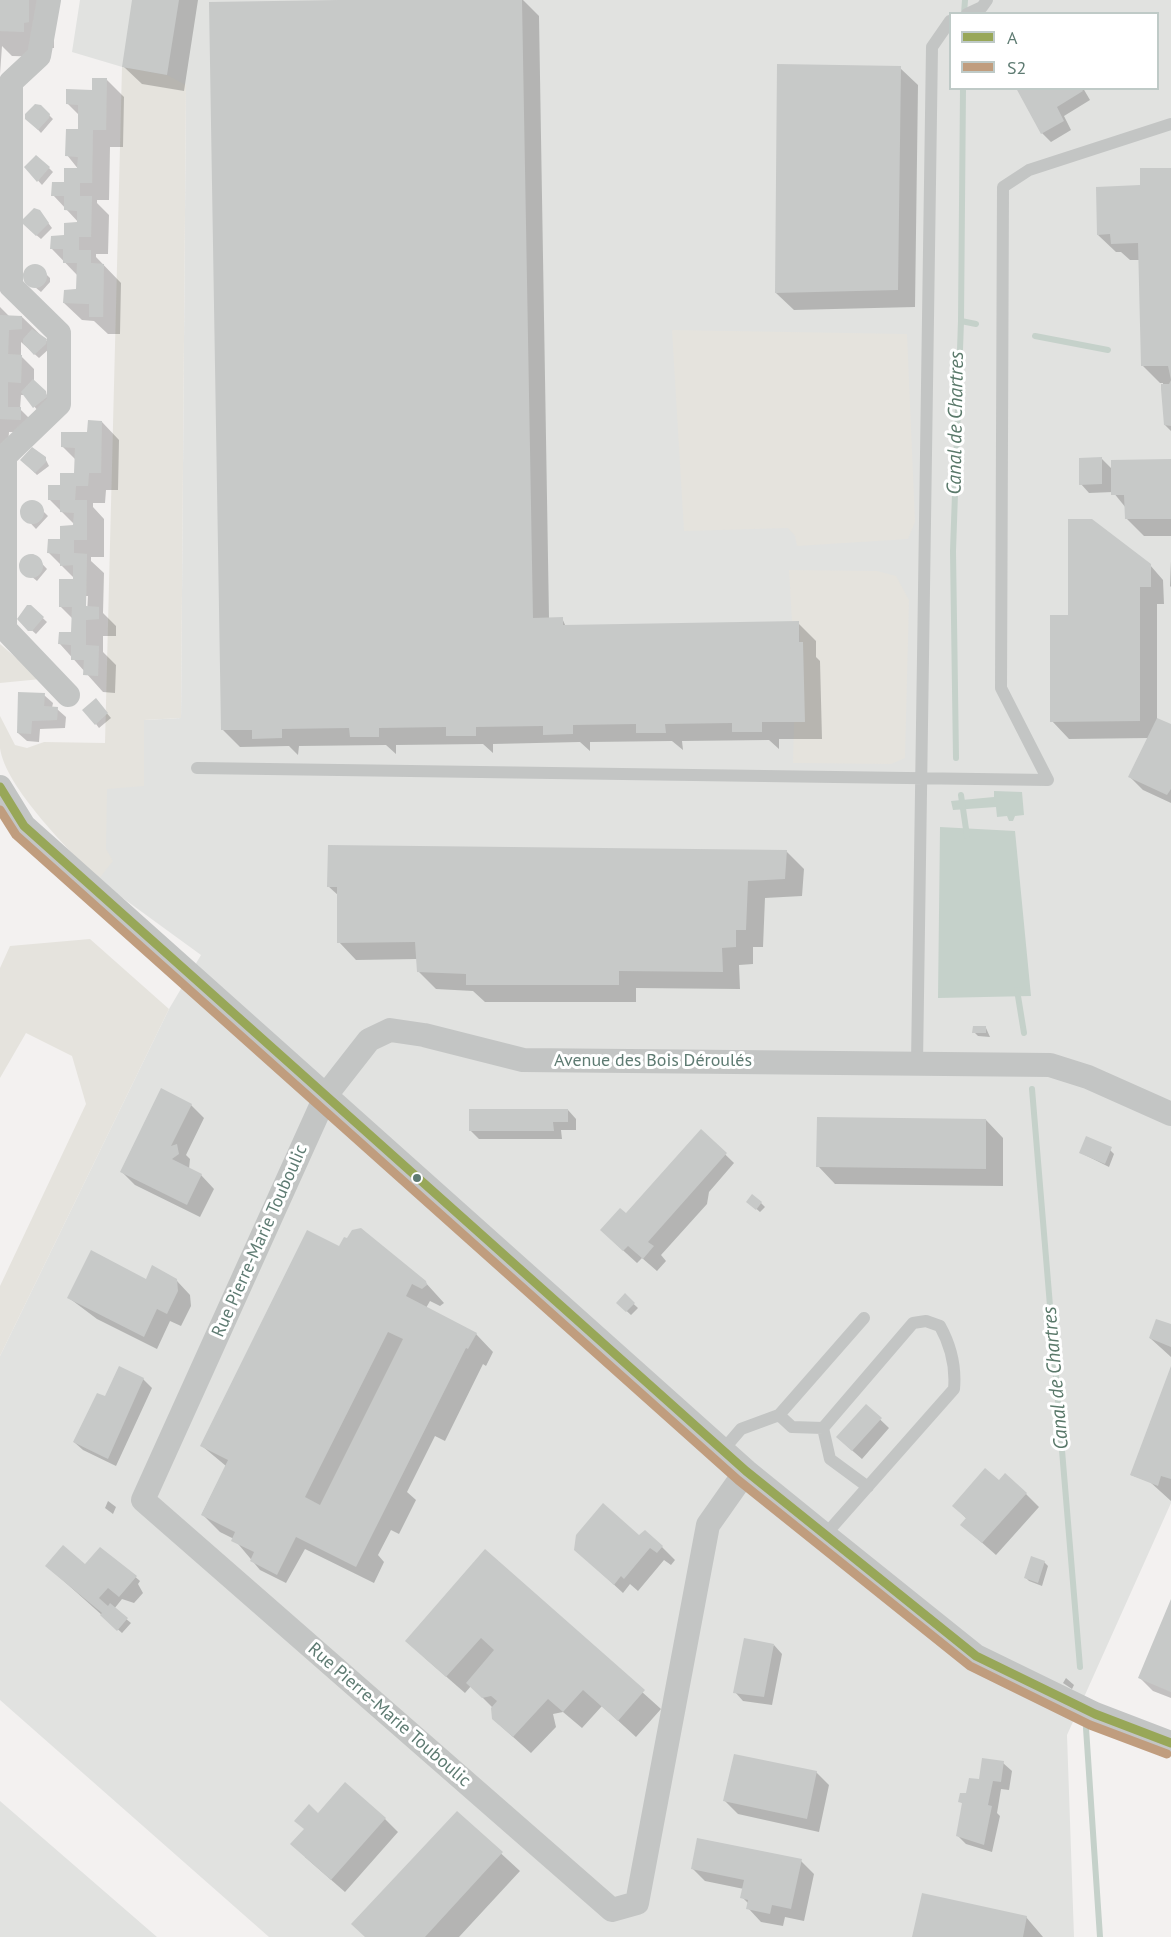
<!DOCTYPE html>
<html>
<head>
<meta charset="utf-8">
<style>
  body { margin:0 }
  #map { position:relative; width:1171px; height:1937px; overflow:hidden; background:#f3f1f0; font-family:"PT Sans",sans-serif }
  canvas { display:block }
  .legend { position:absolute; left:949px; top:12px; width:210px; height:78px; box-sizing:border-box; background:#fff; border:2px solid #bfcac7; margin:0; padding:8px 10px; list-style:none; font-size:18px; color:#5e7b72 }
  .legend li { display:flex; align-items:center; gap:12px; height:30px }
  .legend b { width:30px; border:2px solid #bfcac7 }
</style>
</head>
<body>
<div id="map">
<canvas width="1171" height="1937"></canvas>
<ul class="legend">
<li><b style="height:8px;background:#98a758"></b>A</li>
<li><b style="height:8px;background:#c09d7e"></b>S2</li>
</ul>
</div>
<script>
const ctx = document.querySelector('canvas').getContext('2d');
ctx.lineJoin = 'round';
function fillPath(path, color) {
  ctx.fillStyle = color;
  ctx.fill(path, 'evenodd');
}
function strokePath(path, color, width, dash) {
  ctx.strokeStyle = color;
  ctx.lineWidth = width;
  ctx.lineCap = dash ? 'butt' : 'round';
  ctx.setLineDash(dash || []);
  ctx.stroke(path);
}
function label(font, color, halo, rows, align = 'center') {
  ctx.font = font + ' "PT Sans",sans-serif';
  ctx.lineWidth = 6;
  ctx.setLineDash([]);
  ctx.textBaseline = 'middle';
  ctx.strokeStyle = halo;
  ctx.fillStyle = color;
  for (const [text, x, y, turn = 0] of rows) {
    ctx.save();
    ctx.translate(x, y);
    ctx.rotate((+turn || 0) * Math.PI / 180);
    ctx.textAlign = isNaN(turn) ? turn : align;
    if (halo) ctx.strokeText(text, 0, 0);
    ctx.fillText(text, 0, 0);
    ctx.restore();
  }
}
const built = new Path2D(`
  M80 0H1171V1503L1067 1735 1074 1937H269L0 1700V1356L169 1009 201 955 98 880 106 849V789L144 720 181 718 186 86 72 52ZM950 14H1158V88H950Z
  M0 1801 157 1937H0Z`);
const green = new Path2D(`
  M122 67 167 75 186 85 181 718 144 720V786L107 789 106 849 113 861 98 880C71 852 5 787 0 748 0 738 0 726 0 716L15 745 27 748 44 742 105 743Z
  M672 330 907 334 915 522 908 539 797 546 795 536 788 528 684 531Z
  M789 570 877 571 896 576 909 600 905 758 891 764 793 763 794 722 804 696 803 642H800L799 622H792Z
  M0 644 41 679 0 683Z
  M90 939 169 1009 0 1356V1286L86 1104 72 1056 26 1033 0 1078V968L10 946Z`);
const water = new Path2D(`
  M994 791 1022 792 1024 815 1015 816 1013 821H1009L1007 816 997 817 996 807 953 810 951 801 994 797Z
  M940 827 1015 831 1031 996 938 998Z`);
const shadow = new Path2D(`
  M0 0H49L54 14V48H49V57L12 56 2 46 0 74Z
  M133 0H198L184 91 142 84 124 67Z
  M426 0H523L539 16 549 618H562L566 627 798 623 816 641V657L820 661 822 739H779V749L769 740 682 741 683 750 672 741 590 742V751L580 742 493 744V753L483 744 396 745V754L386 745 299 746 298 755 289 746 240 747 223 730Z
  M900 68 918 85 915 307 794 310 776 293Z
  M106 79 124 97 123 147H110L109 200H97V203L109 215 108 254H96V257L121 283 120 334H108L94 321 82 320 64 303 78 291V276L52 249 80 224 53 195 79 170 67 155 79 130 80 116 67 103 93 92Z
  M1018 88H1083L1090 100 1064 116 1071 130 1051 142 1042 133Z
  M40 106 53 119 41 133 27 118Z
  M26 167 49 168 53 172 42 185Z
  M1171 169V431L1165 425 1163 383H1160L1142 365 1140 260H1130L1121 252H1116L1098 235 1142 187Z
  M43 216 52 228 41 239 28 228Z
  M33 265H37L50 278V282L41 292 24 278 23 274Z
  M0 307 10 317H22L50 344V348L39 358 21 342V356L34 369V382L49 397 38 411 25 395H21L20 409 33 422V432H9L8 446 0 445Z
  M102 422 119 440 118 490H106L105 503H93V507L104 519V557H91V561L104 573 103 613 116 626V636H103V652L116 665 115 693 103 692 60 644 73 634V619L60 606 74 578 49 553 77 527 49 499 76 475V460L62 446 89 433ZM85 596H88L87 614H84Z
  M45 458 49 466 37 475 22 460Z
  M1102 459 1113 470 1171 460V536H1144L1126 518V508L1113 492 1089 493 1081 484Z
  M29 502H34L48 516 36 529 21 513Z
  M33 554 47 569 37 581 20 567 29 555Z
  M1171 561V587L1170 586Z
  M1150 565 1163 580 1164 604H1157V719L1171 726V803L1143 790 1130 777 1149 738 1069 739 1052 721 1070 616Z
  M31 607 47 622 36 634 19 619Z
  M44 695 53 703 52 708 57 709 66 717 65 728 40 729 39 742 27 741 18 733Z
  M99 704 111 718 99 728 96 724Z
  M786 851 804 869 802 896 765 898 763 947H753V964L739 965 740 989 636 988V1002H485L473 991 436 989 418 971V959L356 960 339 942V896L328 886Z
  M986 1028 990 1037 978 1036 974 1032Z
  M191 1105 204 1118 186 1155 190 1159 189 1169 201 1175 214 1189 200 1217 135 1185 121 1171Z
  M568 1110 576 1119V1130H561L562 1139H479L470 1130Z
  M986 1120 1003 1138V1186L835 1184 818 1166Z
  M701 1131 734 1163 709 1192 707 1204 661 1255 666 1261 657 1271 642 1258 637 1263 615 1243 626 1215Z
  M1110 1150 1114 1154 1109 1167 1081 1153Z
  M761 1203 765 1207 760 1212 752 1205Z
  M340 1248 425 1282 444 1303 440 1306 430 1301 426 1308 476 1334 493 1352 486 1366 483 1364 445 1441 435 1436 407 1492 416 1500 399 1534 391 1530 378 1555 384 1562 374 1583 305 1549 286 1583 260 1570 234 1539 220 1532 202 1514 226 1466 202 1446Z
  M177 1281 190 1295 191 1306 181 1326 170 1321 157 1349 97 1319 69 1298Z
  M625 1296 638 1308 631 1315 618 1303Z
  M1171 1326V1357L1150 1338Z
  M1171 1369V1501L1150 1482 1131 1475Z
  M143 1379 152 1388 116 1466 83 1450 74 1442 106 1398Z
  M866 1406 889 1428 862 1459 847 1446Z
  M1026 1494 1039 1507 996 1555 962 1525 967 1519 954 1506Z
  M108 1501 116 1507 113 1514 105 1508Z
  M639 1537 662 1547 675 1560 671 1565 664 1560 638 1591 630 1584 623 1593 585 1558Z
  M485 1551 661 1709 636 1737 602 1706 582 1728 563 1712 553 1714 556 1727 531 1753 493 1719V1708L471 1686 465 1693 425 1658Z
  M1044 1562 1048 1566 1042 1586 1029 1581 1025 1577Z
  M47 1566H85L132 1574 140 1581 138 1584 143 1593 134 1603 122 1599 114 1609 131 1623 122 1633Z
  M1171 1602V1698L1153 1691 1140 1678Z
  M774 1645 782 1654 772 1705 743 1701 735 1692Z
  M1066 1678 1074 1685 1072 1689 1063 1683Z
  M1003 1763 1012 1771 1009 1790 1001 1789 997 1813 1000 1816 992 1852 966 1844 957 1835 964 1805 960 1801Z
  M816 1772 829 1785 819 1832 738 1814 725 1801Z
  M457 1813 520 1871 459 1937H366Z
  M318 1815 385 1819 398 1832 345 1892 305 1857Z
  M801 1861 814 1874 804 1921 785 1917 783 1926 761 1922 748 1908 749 1904 742 1897 744 1889 705 1881 692 1868Z
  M1026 1917 1043 1937H914Z`);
const stream = new Path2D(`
  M964 14 965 0
  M961 321 976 324
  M1035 336 1108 350
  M956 758 953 551 961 321 963 88
  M961 795 967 836
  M1017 990 1024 1033
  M1032 1089 1080 1667
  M1086 1728 1100 1937`);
const building = new Path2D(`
  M0 0H29V22L24 23V32L0 31Z
  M132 0H179L167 75 122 67Z
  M338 0H522L533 618 563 617V625L799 621V642H803L805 722H762V732H732V723L665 724 666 733H636V724L573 725V734L543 735V726L476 727V736H446V727L379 728V737H350L349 728 282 729V738L252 739V730H221L209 2Z
  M777 64 901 66 898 290 775 293Z
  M92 78H107L106 130H93L92 183H80V196H92L91 237H79V250H91V263L104 264 103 317H89V304L63 303 64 290 76 289 77 263H63V249H50L51 236 64 235V223L77 222V211L64 210V196H51L52 182H64V168H77L78 157 65 156 66 129H78V105L66 104V89L92 90Z
  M1016 88H1081L1083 91 1057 107 1064 121 1041 134Z
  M35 104 41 105 50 114 49 118 38 130 25 119V114Z
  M36 155 50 167 37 182 24 167Z
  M1140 168H1171V426L1164 425 1161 389V384H1169L1171 380 1168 366H1141L1138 243 1111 244 1110 234 1097 235 1096 187 1140 185Z
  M34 208 40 210 49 223 36 236 23 224 22 220Z
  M23 276a12 12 0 1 1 24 0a12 12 0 1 1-24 0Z
  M0 315 22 316V329L9 330 8 354 22 355 21 383 8 382V407H21V420L0 419Z
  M32 329 47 339 46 344 34 355 23 343V339Z
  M33 379 46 391 47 397 33 408 21 392Z
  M88 420 102 421 101 473H89L88 486H76L75 500H87V540H74V553L87 554 86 606 99 607V619L86 620V645L99 646 98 676 83 675 84 660H71V645L58 644 59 632H71L72 607H59V579H73V565L60 566V554L47 553 48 539H60V526L73 525 74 513 60 512V500H48V485H60V473H74L75 448 61 447V432H87Z
  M32 447 46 457V462L35 473 20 460Z
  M1102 457V484L1079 485V458Z
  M1171 459V519H1125L1124 495H1111V460Z
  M20 512a12 12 0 1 1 24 0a12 12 0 1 1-24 0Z
  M1068 519H1092L1151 564V587H1140V721L1050 722V615H1068Z
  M19 566a12 12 0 1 1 24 0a12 12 0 1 1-24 0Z
  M27 605H31L44 617 32 631H28L17 619Z
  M18 692 45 693 44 706 58 707 57 720 32 721 31 734 17 733Z
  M96 698 108 713 95 725 82 710Z
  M1157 718 1171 724V789L1167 795 1128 777Z
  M328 845 787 850 785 879 748 881 746 930H736V947L722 948 723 972 619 971V985H466V974L417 972 415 942 337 943V887H327Z
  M973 1026H986V1033H972Z
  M161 1088 192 1104 171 1146 177 1144 179 1154 172 1159 202 1174 187 1205 120 1172Z
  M469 1109H568V1122H553L554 1131H469Z
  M817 1117 986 1119V1169L816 1167Z
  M701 1129 727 1153 648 1242 654 1246 643 1259 628 1246 623 1251 600 1230 620 1208 626 1213Z
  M1086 1136 1112 1147 1105 1164 1079 1153Z
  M752 1194 762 1202 756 1210 746 1202Z
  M361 1228 426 1281 427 1285 422 1289 412 1284 406 1296 477 1333 468 1349 466 1348 356 1567 296 1537 277 1575 250 1561 254 1552 231 1541 235 1532 201 1515 228 1460 200 1446 307 1230 339 1246 344 1237 347 1238 352 1230ZM388 1332 403 1339 320 1505 305 1497Z
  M91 1250 146 1279 152 1265 177 1279 178 1291 167 1314 157 1309 144 1337 67 1298Z
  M625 1293 635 1303 626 1312 616 1303Z
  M1156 1319 1171 1324V1347L1149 1338Z
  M119 1366 144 1378 108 1459 73 1442 97 1393 105 1396Z
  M1171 1366V1479L1161 1476 1158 1486 1130 1475Z
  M866 1404 882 1418 852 1451 836 1437Z
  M985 1468 999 1480 1005 1473 1027 1493 982 1543 960 1525 966 1518 952 1506Z
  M603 1503 639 1535 645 1530 663 1546 657 1553 650 1548 624 1579 621 1576 614 1585 574 1550 576 1535Z
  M63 1545 85 1564 100 1547 137 1576 119 1597 108 1588 99 1598 108 1606 110 1603 128 1618 117 1631 100 1615 102 1613 45 1566Z
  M485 1549 645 1690 618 1721 583 1690 563 1712 548 1699 513 1737 492 1719 491 1708 497 1701 491 1696 482 1698 466 1683 494 1650 481 1638 446 1677 405 1641Z
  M1031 1556 1045 1561 1038 1583 1024 1578Z
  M1171 1599V1692L1138 1678Z
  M744 1638 774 1644 764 1697 733 1693Z
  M734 1754 817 1771 807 1819 723 1801Z
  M982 1758 1004 1761 1001 1782 993 1781 988 1805 992 1806 984 1845 956 1836 962 1803 958 1802 960 1793H966L969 1778 979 1779Z
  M345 1782 386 1818 331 1880 290 1844 304 1829 294 1821 309 1804 318 1813Z
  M457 1811 503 1852 425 1937H365L351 1924Z
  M697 1838 802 1859 791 1909 772 1905 770 1914 746 1909 748 1900 740 1898 744 1880 691 1869Z
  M922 1893 1027 1916 1023 1937H912Z`);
const service = new Path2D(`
  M967 14 982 7 987 0
  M197 768 1048 780 1001 688 1003 187 1029 170 1171 124
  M917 1063 932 47 950 21
  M779 1415 792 1427 823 1428
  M723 1450 741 1429 779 1415 864 1318
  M825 1535 954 1389C956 1367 951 1346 940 1326L926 1321 913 1323 823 1428 830 1459 868 1487`);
const minor = new Path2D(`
  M49 0 39 56 11 82V286L59 333V404L5 456V629L68 695
  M0 787 24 826 746 1471 825 1535 976 1656 1095 1714 1171 1743
  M746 1471 708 1525 637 1903 612 1910 143 1500 326 1095 369 1040 390 1030 424 1035 523 1060 1050 1065 1088 1077 1171 1114`);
const bus1 = new Path2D(`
  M0 787 24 826 746 1471 976 1656 1095 1714 1171 1743`);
const bus2 = new Path2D(`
  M0 810 16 835 738 1480 970 1666 1090 1725 1167 1754`);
const markers = [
  [417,1178,5,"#5e7b72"]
];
const streetNames = [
  ["Avenue des Bois Déroulés",653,1061],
  ["Rue Pierre-Marie Touboulic",260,1241,-66],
  ["Rue Pierre-Marie Touboulic",389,1715,41]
];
const waterNames = [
  ["Canal de Chartres",956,423,-89],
  ["Canal de Chartres",1056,1378,-95]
];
fillPath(built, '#e1e2e0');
fillPath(green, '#e5e3dd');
fillPath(water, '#c5d1ca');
fillPath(shadow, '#0003');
strokePath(stream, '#c5d1ca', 6);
fillPath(building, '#c7c9c8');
strokePath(service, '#c3c5c4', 12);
strokePath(minor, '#c3c5c4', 24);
strokePath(bus1, '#98a758', 9);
strokePath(bus2, '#c09d7e', 9);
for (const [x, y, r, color] of markers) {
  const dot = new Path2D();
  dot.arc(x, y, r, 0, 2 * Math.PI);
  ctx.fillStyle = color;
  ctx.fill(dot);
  strokePath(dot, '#fff', 2);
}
label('18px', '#5e7b72', '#fff', streetNames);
label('italic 20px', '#597869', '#fff', waterNames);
</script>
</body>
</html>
